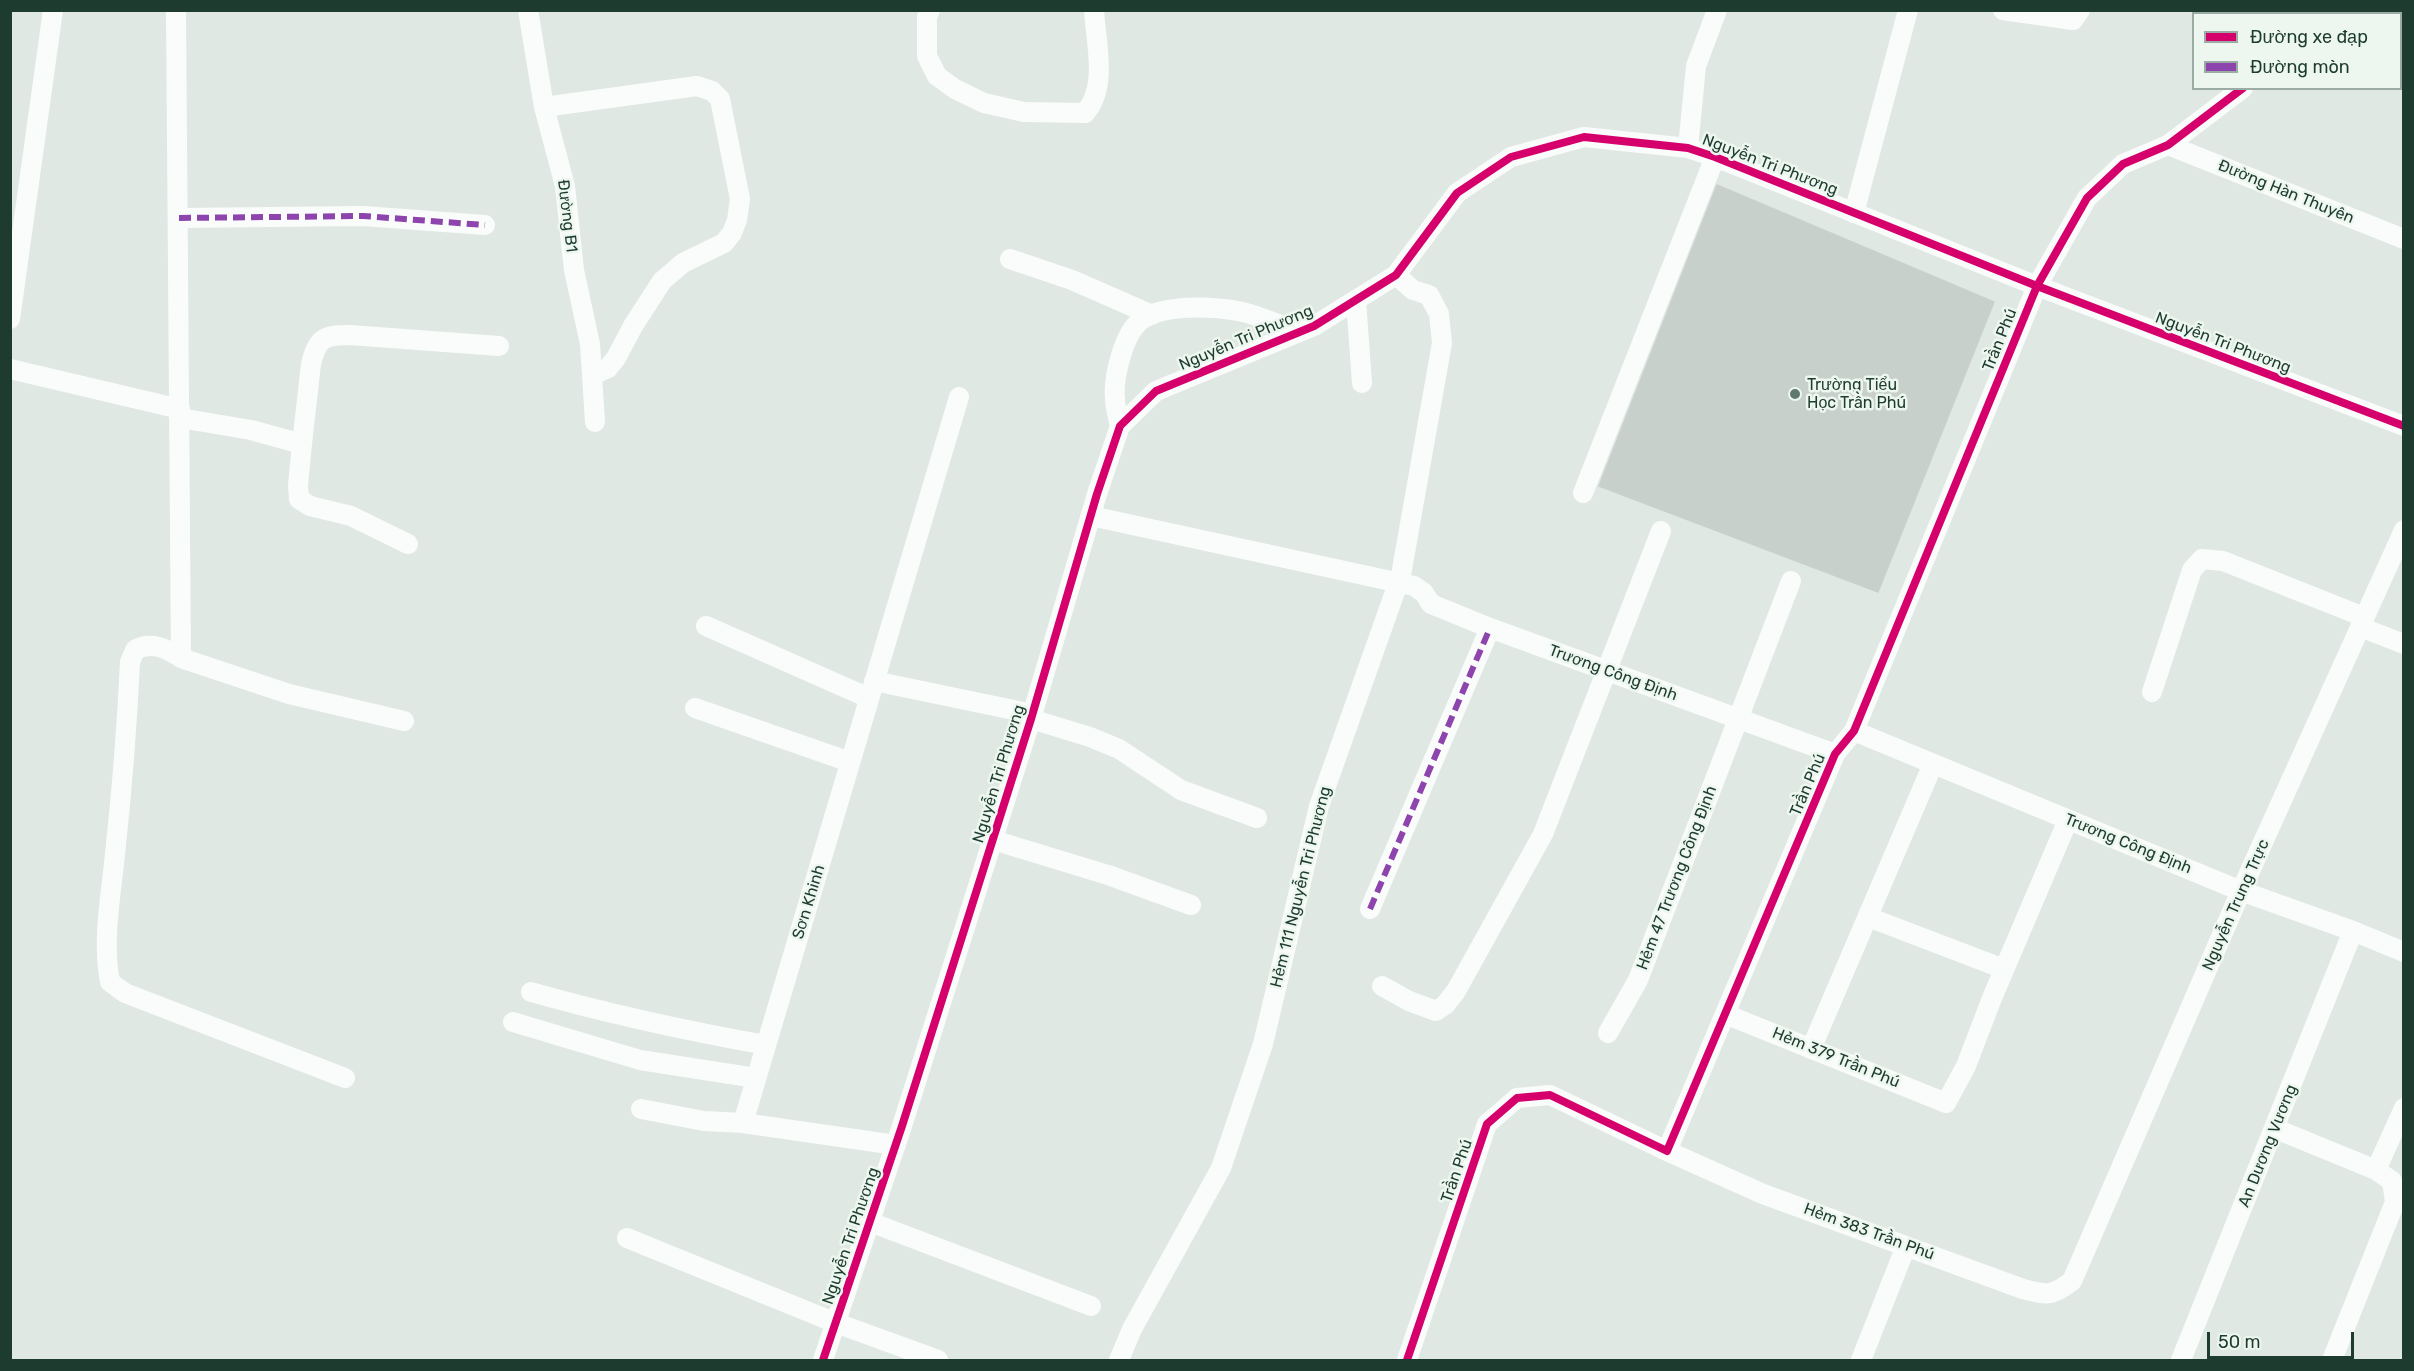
<!DOCTYPE html>
<html>
<head>
<meta charset="utf-8">
<style>
  body { margin:0 }
  #map { position:relative; width:2414px; height:1371px; overflow:hidden; background:#e0e8e3; font-family:Rubik,sans-serif }
  canvas { display:block }
  .frame { position:absolute; inset:0; border:12px solid #1d3b2f; pointer-events:none }
  .legend { position:absolute; left:2192px; top:12px; width:210px; height:78px; box-sizing:border-box; background:#edf7f0; border:2px solid #9aaca3; margin:0; padding:8px 10px; list-style:none; font-size:18px; color:#1d3b2f }
  .legend li { display:flex; align-items:center; gap:12px; height:30px }
  .legend b { width:30px; border:2px solid #9aaca3 }
  .scale { position:absolute; left:2207px; top:1332px; width:147px; height:27px; box-sizing:border-box; border:3px solid #1d3b2f; border-top:0; padding-left:8px; font-size:18px; line-height:21px; white-space:nowrap; color:#1d3b2f; -webkit-text-stroke:4px #edf7f0; paint-order:stroke }
</style>
</head>
<body>
<div id="map">
<canvas width="2414" height="1371"></canvas>
<div class="frame"></div>
<ul class="legend">
<li><b style="height:8px;background:#d6006c"></b>Đường xe đạp</li>
<li><b style="height:8px;background:#8e44ad"></b>Đường mòn</li>
</ul>
<div class="scale">50 m</div>
</div>
<script>
const ctx = document.querySelector('canvas').getContext('2d');
ctx.lineJoin = 'round';
function fillPath(path, color) {
  ctx.fillStyle = color;
  ctx.fill(path, 'evenodd');
}
function strokePath(path, color, width, dash) {
  ctx.strokeStyle = color;
  ctx.lineWidth = width;
  ctx.lineCap = dash ? 'butt' : 'round';
  ctx.setLineDash(dash || []);
  ctx.stroke(path);
}
function label(font, color, halo, rows, align = 'center') {
  ctx.font = font + ' Rubik,sans-serif';
  ctx.lineWidth = 5;
  ctx.setLineDash([]);
  ctx.textBaseline = 'middle';
  ctx.strokeStyle = halo;
  ctx.fillStyle = color;
  for (const [text, x, y, turn = 0] of rows) {
    ctx.save();
    ctx.translate(x, y);
    ctx.rotate((+turn || 0) * Math.PI / 180);
    ctx.textAlign = isNaN(turn) ? turn : align;
    if (halo) ctx.strokeText(text, 0, 0);
    ctx.fillText(text, 0, 0);
    ctx.restore();
  }
}
const building = new Path2D(`
  M1717 185 1994 302 1878 592 1599 486Z`);
const minor = new Path2D(`
  M176 10 181 658
  M528 10 544 107 565 186 574 270 590 344 595 422
  M930 10 927 17V56L937 76 955 89 984 103 1024 112 1085 113C1108 87 1096 44 1094 10
  M2003 10 2073 20 2080 10
  M2209 10 2217 14
  M2277 14 2278 10
  M2400 60 2404 59
  M544 107 697 86 712 91 720 99 740 199 737 220 732 233 724 243 683 263 662 281 633 326 616 358 608 368 592 375
  M2168 145 2404 239
  M1688 148 1696 66 1717 10
  M1854 213 1908 10
  M179 218 363 216 485 225
  M1010 259 1072 280 1152 315
  M1356 300 1362 383
  M10 319 53 10
  M10 369 180 409
  M180 418 251 430 302 444 298 485 299 499 310 506 351 516 408 544
  M1120 426C1118 417 1115 407 1115 399 1113 378 1123 335 1140 321 1162 304 1211 306 1238 311 1259 315 1279 325 1299 332
  M302 444 311 364C317 338 324 335 350 335L499 346
  M1583 493 1715 157
  M1091 516 1414 586 1424 593 1431 604 1490 628 1835 754
  M706 626 869 698
  M2360 627 2404 644
  M874 681 1033 714
  M2152 692 2192 570 2202 559 2223 561 2364 617
  M695 708 850 762
  M1031 719 1090 737 1119 749 1181 790 1257 818
  M1854 731 2241 891 2353 931 2404 952
  M993 840 1108 875 1191 905
  M1370 909 1490 628
  M1868 917 2004 969
  M1382 986 1409 1001 1436 1011 1445 1005 1456 991 1543 834 1661 531
  M531 992C609 1014 687 1031 766 1045
  M1725 1014 1946 1103 1966 1066 1992 998 2068 820
  M513 1022 640 1060 756 1078
  M1608 1033 1638 980 1791 581
  M1811 1049 1933 764
  M345 1078 125 993 110 982C102 941 111 895 115 854 122 790 127 726 130 662L135 650C151 641 166 648 181 658L289 694 404 721
  M641 1109 704 1121 743 1123 896 1145
  M743 1123 959 397
  M2276 1129 2376 1170 2392 1181 2395 1202 2332 1360
  M1667 1151 1763 1194 2023 1289C2047 1295 2051 1297 2072 1281L2241 891 2404 530
  M2376 1170 2404 1108
  M870 1222 1091 1306
  M627 1238 836 1323 938 1360
  M823 1360 902 1126 1031 719 1097 494 1120 426 1156 391 1314 326 1396 275 1457 193 1511 157 1584 137 1688 148 1715 157 2037 286 2404 426
  M1119 1360 1132 1329 1221 1168 1263 1044 1319 806 1401 575 1442 343 1439 314 1429 295 1413 290 1396 275
  M1407 1360 1487 1124 1517 1098 1550 1095 1667 1151 1835 754 1854 731 2037 286 2087 198 2123 164 2168 145 2243 88
  M1861 1360 1906 1246
  M2181 1360 2353 931`);
const quiet = new Path2D(`
  M179 218 363 216 485 225
  M1370 909 1490 628`);
const cycleway = new Path2D(`
  M823 1360 902 1126 1031 719 1097 494 1120 426 1156 391 1314 326 1396 275 1457 193 1511 157 1584 137 1688 148 1715 157 2037 286 2404 426
  M1407 1360 1487 1124 1517 1098 1550 1095 1667 1151 1835 754 1854 731 2037 286 2087 198 2123 164 2168 145 2243 88`);
const markers = [
  [1795,394,6,"#61786e"]
];
const streetNames = [
  ["Nguyễn Tri Phương",1770,165,21],
  ["Đường Hàn Thuyên",2286,192,22],
  ["Đường B1",567,216,83],
  ["Nguyễn Tri Phương",1246,338,-23],
  ["Trần Phú",2000,340,-68],
  ["Nguyễn Tri Phương",2223,343,21],
  ["Trương Công Định",1613,673,20],
  ["Nguyễn Tri Phương",999,774,-73],
  ["Trần Phú",1808,785,-67],
  ["Trương Công Định",2128,844,22],
  ["Hẻm 47 Trương Công Định",1677,878,-69],
  ["Hẻm 111 Nguyễn Tri Phương",1301,887,-76],
  ["Sơn Khinh",809,902,-73],
  ["Nguyễn Trung Trực",2236,905,-66],
  ["Hẻm 379 Trần Phú",1836,1058,22],
  ["An Dương Vương",2268,1146,-68],
  ["Trần Phú",1457,1171,-71],
  ["Hẻm 383 Trần Phú",1869,1232,20],
  ["Nguyễn Tri Phương",851,1236,-71]
];
const poiNames = [
  ["Trường Tiểu",1807,385],
  ["Học Trần Phú",1807,403]
];
fillPath(building, '#c8d0cc');
strokePath(building, '#c8d1cc', 1.5);
strokePath(minor, '#fafcfb', 20);
strokePath(quiet, '#8e44ad', 6, [12, 6]);
strokePath(cycleway, '#d6006c', 8);
for (const [x, y, r, color] of markers) {
  const dot = new Path2D();
  dot.arc(x, y, r, 0, 2 * Math.PI);
  ctx.fillStyle = color;
  ctx.fill(dot);
  strokePath(dot, '#edf7f0', 2);
}
label('16px', '#1d3b2f', '#edf7f0', streetNames);
label('16px', '#1d3b2f', '#edf7f0', poiNames, 'left');
</script>
</body>
</html>
